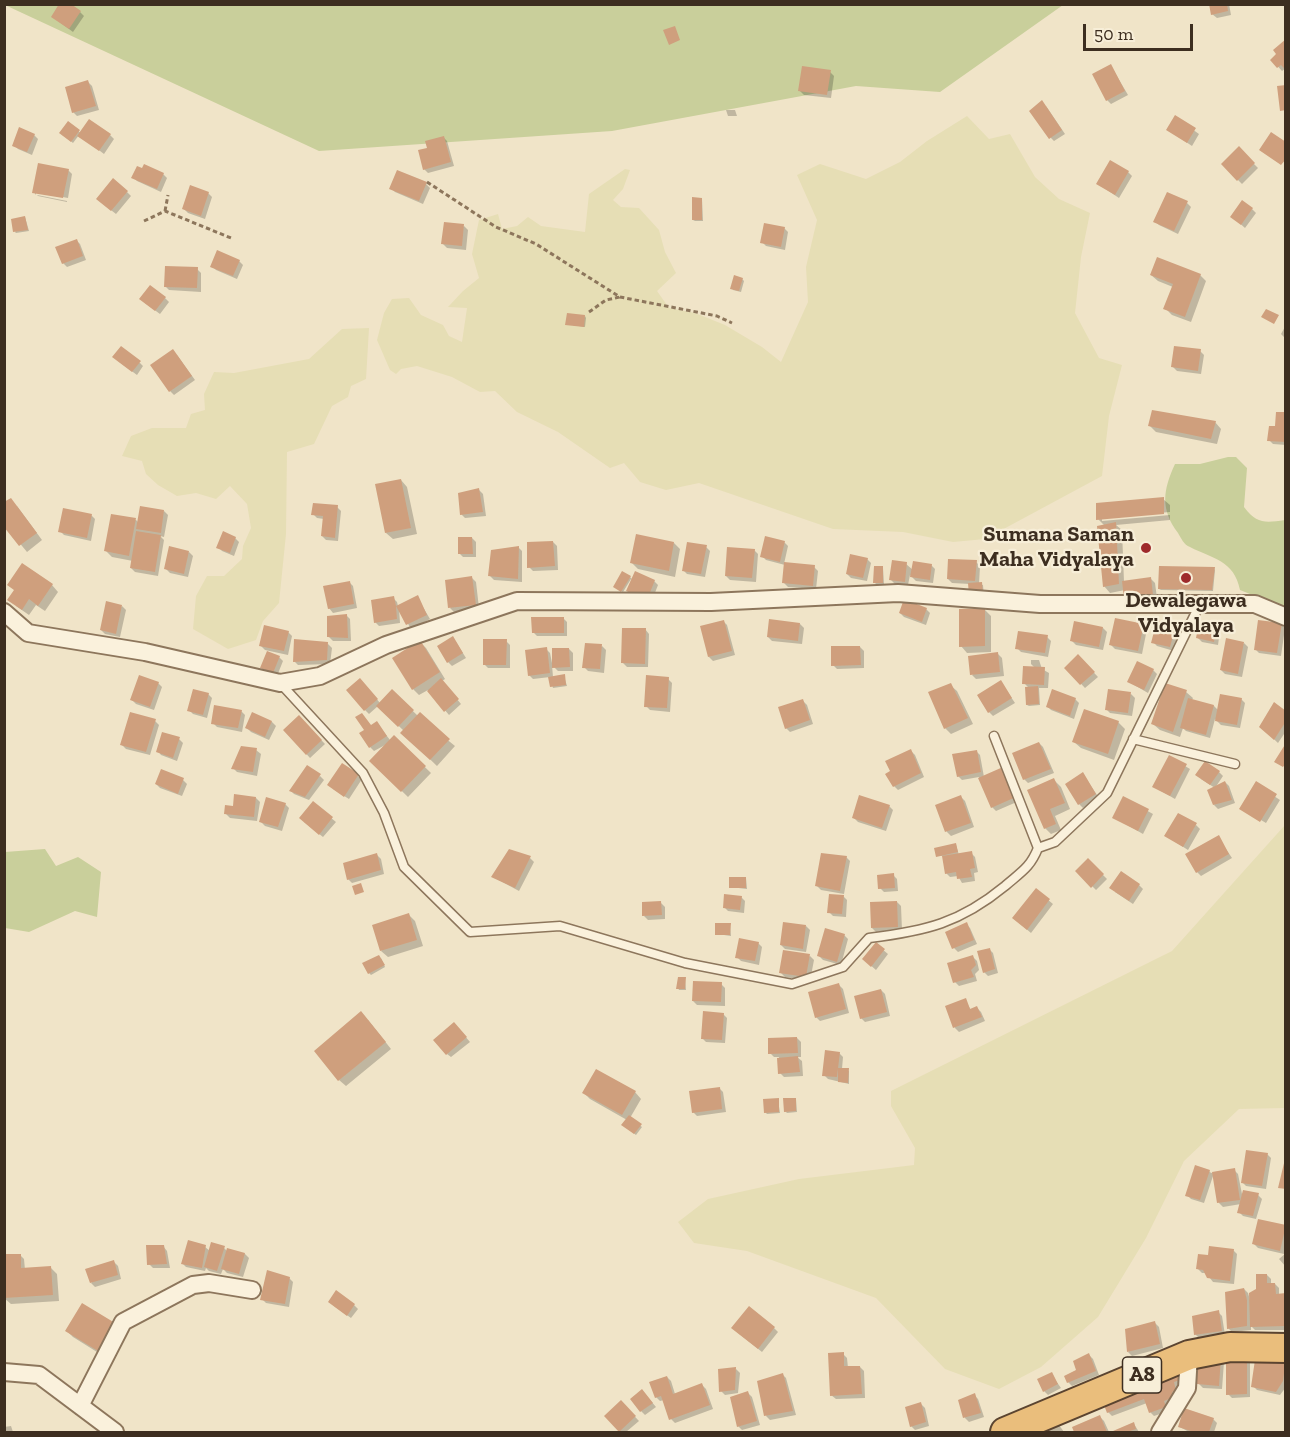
<!DOCTYPE html>
<html>
<head>
<meta charset="utf-8">
<style>
  body { margin:0 }
  #map { position:relative; width:1290px; height:1437px; overflow:hidden; background:#f0e4c8; font-family:"Zilla Slab",serif }
  canvas { display:block }
  .frame { position:absolute; inset:0; border:6px solid #3d2e20; pointer-events:none }
  .scale { position:absolute; left:1083px; top:24px; width:110px; height:27px; box-sizing:border-box; border:3px solid #3d2e20; border-top:0; padding-left:8px; font-size:18px; line-height:21px; white-space:nowrap; color:#3d2e20; -webkit-text-stroke:4px #f7eed8; paint-order:stroke }
</style>
</head>
<body>
<div id="map">
<canvas width="1290" height="1437"></canvas>
<div class="frame"></div>
<div class="scale">50 m</div>
</div>
<script>
const ctx = document.querySelector('canvas').getContext('2d');
ctx.lineJoin = 'round';
function fillPath(path, color) {
  ctx.fillStyle = color;
  ctx.fill(path, 'evenodd');
}
function strokePath(path, color, width, dash) {
  ctx.strokeStyle = color;
  ctx.lineWidth = width;
  ctx.lineCap = dash ? 'butt' : 'round';
  ctx.setLineDash(dash || []);
  ctx.stroke(path);
}
function label(font, color, halo, rows, align = 'center') {
  ctx.font = font + ' "Zilla Slab",serif';
  ctx.lineWidth = 4.5;
  ctx.setLineDash([]);
  ctx.textBaseline = 'middle';
  ctx.strokeStyle = halo;
  ctx.fillStyle = color;
  for (const [text, x, y, turn = 0] of rows) {
    ctx.save();
    ctx.translate(x, y);
    ctx.rotate((+turn || 0) * Math.PI / 180);
    ctx.textAlign = isNaN(turn) ? turn : align;
    if (halo) ctx.strokeText(text, 0, 0);
    ctx.fillText(text, 0, 0);
    ctx.restore();
  }
}
const farmland = new Path2D(`
  M967 116 989 139 1010 134 1035 177 1059 199 1090 213 1081 257 1075 313 1099 358 1122 365 1109 416 1102 476 985 539 953 542 903 532 833 529 699 483 666 490 640 482 624 463 610 468 558 432 517 412 495 391 480 392 452 377 417 366 401 369 396 374 390 370 377 340 384 313 392 299 409 298 421 315 443 325 449 336 462 342 467 308 448 307 463 291 479 278 472 254 479 220 498 214 502 229 517 226 528 217 541 226 585 232 589 194 625 169 630 170 623 189 613 200 621 207 639 208 659 230 665 252 676 273 657 291 669 308 695 313 725 325 762 347 781 362 808 302 806 267 817 220 797 175 820 164 866 179 900 162 927 141Z
  M369 328 366 379 351 386 348 397 332 406 314 444 287 452 286 534 279 603 263 621 256 640 228 649 193 629 196 596 207 576H224L242 559 243 546 251 528 247 504 230 486 216 499 196 493 177 496 158 485 146 474 142 461 122 456 131 436 152 428H186L191 414 205 410 204 394 214 372 234 373 309 359 342 329Z
  M1285 825V1108L1239 1109 1184 1161 1146 1238 1098 1317 1041 1367 999 1389 945 1369 876 1298 747 1251 694 1243 678 1222 708 1199 799 1179 914 1165 915 1148 891 1106V1091L1172 951Z`);
const green = new Path2D(`
  M5 5H1063L940 92 856 86 612 131 319 151Z
  M1228 457H1236L1247 468 1244 507C1257 524 1265 523 1285 520V608L1240 590C1234 560 1213 559 1190 547 1184 545 1181 538 1178 533 1160 509 1163 490 1175 464H1200Z
  M45 849 56 866 78 857 101 872 97 917 75 911 29 932 5 928V852Z`);
const shadow = new Path2D(`
  M1210 4H1229L1231 15 1217 18 1212 14Z
  M80 12 84 16 73 32 57 20Z
  M1278 54 1286 68 1282 71 1272 60Z
  M1111 66 1128 95 1111 104 1107 100Z
  M830 72 834 76 831 98 804 95 800 91Z
  M88 82 92 86 99 110 77 116 73 112Z
  M1046 106 1065 134 1054 141 1051 138Z
  M726 110H735L737 116H728Z
  M1175 117 1199 134 1192 146 1168 130Z
  M68 124 81 133 110 135 114 139 104 154 79 135 73 143 61 133Z
  M34 135 38 139 32 155 18 149 14 145Z
  M443 137 447 141 454 166 428 173 424 169 429 149Z
  M1239 149 1258 168 1242 184 1223 165Z
  M68 170 72 174 68 198 36 192V195L34 192Z
  M398 172 426 184 430 188 423 204 395 192 391 188Z
  M1128 172 1132 176 1119 198 1098 184Z
  M163 174 167 178 161 192 137 181 133 177Z
  M127 192 131 196 116 214 102 203Z
  M208 193 212 197 205 219 188 213 184 209Z
  M37 195 67 201V202L38 196Z
  M702 199 703 221H695L693 220Z
  M1187 203 1191 207 1178 234 1159 225 1155 221Z
  M1252 209 1256 213 1245 228 1236 220Z
  M25 217 29 231 16 233 15 232Z
  M464 226 468 230 466 250 447 248 443 244Z
  M784 228 788 232 785 250 766 246 762 242Z
  M76 240 80 244 86 260 67 267 63 263Z
  M239 261 243 265 237 279 216 270 212 266Z
  M197 269 201 273V292L169 290 165 286Z
  M1151 275H1200L1206 281 1191 322 1172 315 1165 308 1173 287 1158 281Z
  M742 279 744 281 741 292 733 290 732 288Z
  M165 298 169 302 160 314 145 303Z
  M585 316 586 318 585 327 567 324Z
  M1286 325V339L1281 334Z
  M1200 351 1204 355 1201 374 1177 371 1173 367Z
  M177 355 195 380 174 395 170 391Z
  M118 361 140 363 143 366 137 375Z
  M1286 414V445L1273 444 1269 440Z
  M1215 422 1221 429 1217 444 1156 432 1150 426Z
  M401 480 407 487 417 534 393 539 386 533Z
  M479 490 483 494 486 516 465 518 461 514Z
  M1163 499 1170 505V512L1102 518V521L1170 515V520L1116 525 1122 530 1124 582 1151 579 1155 583 1157 598 1130 602 1126 598 1125 590 1110 593 1104 586 1099 527 1105 526 1098 519V505Z
  M17 506 42 540 27 552 4 524Z
  M337 507 341 511 338 541 326 540 322 536 324 519 317 518 313 514Z
  M164 511 168 515 164 537 160 536 164 540 158 576 135 572 131 568 133 561 112 557 106 551 113 515 136 520 139 523Z
  M91 515 95 519 91 541 64 535 60 531Z
  M235 538 239 542 234 556 222 551 218 547Z
  M472 538 476 542V557H463L459 553Z
  M553 542 557 546 558 570 533 571 529 567Z
  M784 542 788 546 784 564 814 567 818 571 816 589 788 587 784 583 785 565 766 560 762 556Z
  M674 543 680 549 675 577 638 569 632 563Z
  M518 547 522 551V582L494 580 490 576Z
  M706 547 710 551 705 577 687 574 683 570Z
  M754 550 758 554 756 582 730 580 726 576Z
  M189 552 193 556 188 577 170 573 166 569Z
  M867 559 871 563 867 581 851 578 847 574Z
  M976 562 980 566 979 584 983 585 984 596 970 584 952 583 948 579Z
  M906 564 913 570 931 565 935 569 933 583 916 581 910 575 908 585 895 584 891 580Z
  M883 568 884 584H876L875 583Z
  M1214 569 1215 570 1213 591 1161 590 1159 589Z
  M630 577 633 580 654 581 658 585 651 603 632 595 628 591 633 580 631 579 623 592 616 588Z
  M472 578 476 582 479 608 454 612 450 608Z
  M349 582 353 586 357 608 333 613 329 608Z
  M52 585 58 592 45 611 36 605 29 615 16 606 15 591Z
  M417 597 430 619 411 629 399 608 400 623 379 626 375 622 393 598 397 602 398 606Z
  M122 606 126 610 120 637 105 634 101 630Z
  M926 609 930 613 926 625 904 617 900 613Z
  M985 610 991 616V652L967 653 961 646Z
  M346 615 350 619 351 641H333L329 637Z
  M563 618 567 622V636H537L533 632Z
  M723 621 727 625 735 655 713 661 709 657Z
  M800 624 804 628 802 644 772 641 768 637Z
  M1281 624 1285 628 1281 656 1259 653 1255 649Z
  M1143 625 1147 629 1142 654 1115 649 1111 645Z
  M1175 626 1179 630 1174 651 1157 646 1153 642Z
  M1216 627 1220 631 1218 645 1202 642 1198 638Z
  M1103 628 1107 632 1103 650 1076 645 1072 641Z
  M645 629 649 634 648 667H627L623 663Z
  M288 632 292 636 288 655 265 650 261 646Z
  M1047 637 1051 641 1048 657 1021 652 1017 648Z
  M506 641 510 645V668H488L484 664Z
  M420 642 426 648 445 679 442 681 461 704 449 715 428 690 419 695 413 689Z
  M456 642 466 658 452 666 448 662Z
  M1244 643 1248 647 1242 677 1225 674 1221 670Z
  M328 644 332 648 330 664 298 665 294 661Z
  M602 646 606 650 604 673 588 671 584 667Z
  M860 647 864 651V668L837 669 833 665Z
  M546 649 550 653 552 663 569 649 573 653V671H558L552 665 553 677 564 676 567 686 553 688 550 677 533 679 529 675Z
  M998 654 1002 658 1004 676 976 679 972 675Z
  M1078 656 1098 677 1085 688 1066 668Z
  M279 657 283 661 277 676 266 672 262 668Z
  M1031 660H1039L1042 669 1049 673 1048 688H1039L1040 705 1029 706 1027 705 1029 688 1024 683 1035 668 1031 664Z
  M1153 670 1157 674 1148 693 1129 682Z
  M668 679 672 683 670 712 650 710 646 706Z
  M1001 682 1015 703 993 716 989 712Z
  M158 683 162 687 154 710 136 704 132 700Z
  M364 684 380 703 392 691 418 716 455 746 437 766 409 739 404 731 378 706 369 714 365 710Z
  M950 685 957 691 973 724 951 734 945 728Z
  M1186 692 1193 698 1192 700 1214 706 1219 711 1241 699 1245 703 1240 728 1221 725 1215 719 1210 738 1186 731 1183 728 1180 737 1160 730 1153 724Z
  M208 694 212 698 207 718 193 714 189 710Z
  M1131 694 1135 698 1132 716 1110 713 1106 709Z
  M1075 699 1079 703 1074 719 1051 710 1047 706Z
  M803 701 807 705 813 724 790 732 786 728Z
  M241 711 245 715 242 732 217 727 213 723Z
  M1286 713V731L1278 743 1261 727Z
  M253 714 272 722 276 726 269 740 251 732 247 728Z
  M299 717 325 744 310 758 285 730Z
  M155 721 159 725 150 755 126 749 122 745Z
  M1118 722 1125 729 1114 760 1081 748 1074 742Z
  M377 723 390 740 394 737 431 773 408 797 371 761 387 744 374 751 370 747 372 727Z
  M179 739 183 743 177 761 161 755 158 751Z
  M1039 743 1043 747 1054 773 1028 783 1024 779Z
  M256 750 261 754 257 776 237 772 233 768Z
  M911 751 915 755 924 777 898 790 894 786Z
  M976 751 980 755 984 777 1002 769 1019 801 996 811 992 807 979 777 962 780 958 776Z
  M1170 757 1190 769 1175 799 1154 787Z
  M343 765 362 779 349 799 333 789Z
  M1219 772 1223 776 1215 788 1201 779Z
  M1083 774 1099 798 1083 808 1079 804Z
  M320 776 324 780 309 800 294 794 290 790Z
  M183 780 187 784 182 796 160 788 156 784Z
  M1054 780 1061 787 1070 809 1055 816 1061 830 1051 834 1045 828Z
  M1225 782 1229 786 1235 803 1218 809 1214 805Z
  M1256 784 1280 800 1266 823 1244 810Z
  M961 797 965 801 974 827 951 836 947 832 937 806Z
  M256 798 260 802 257 821 230 818 226 814Z
  M1124 798 1153 814 1143 834 1113 817Z
  M313 803 336 822 323 837 304 822Z
  M285 804 289 808 282 831 265 826 261 822Z
  M889 806 893 810 886 831 858 822 854 818Z
  M1196 825 1200 829 1188 850 1166 836Z
  M1218 837 1232 858 1201 876 1197 872Z
  M956 845 959 855 971 853 975 857 978 872 974 873 975 881 962 883 958 876 950 877 946 873 944 856H937Z
  M377 855 381 859 384 874 352 883 348 879Z
  M846 857 850 861 844 894 821 890 817 886Z
  M530 858 534 862 519 891 493 877Z
  M1088 860 1107 879 1096 890 1077 871Z
  M893 875 897 879 898 891 884 892 880 888Z
  M746 878 747 889 730 887Z
  M1139 885 1143 889 1133 904 1115 892Z
  M1036 890 1053 904 1031 933 1018 922Z
  M843 896 847 900 846 917 833 916 829 912Z
  M741 897 745 901 744 913 728 911 724 907Z
  M897 902 901 906 902 930 876 932 872 928Z
  M661 903 665 907V919L648 920 644 916Z
  M409 915 415 921 423 946 388 957 381 951Z
  M966 924 970 928 977 944 958 952 954 948Z
  M730 925 731 936 717 934Z
  M806 926 810 930 806 952 785 949 781 945Z
  M844 935 848 939 841 965 823 960 819 956Z
  M758 943 762 947 759 965 741 961 737 957Z
  M876 944 888 954 876 970 868 963Z
  M989 949 993 953 998 973 988 976 984 972Z
  M810 956 814 960 810 981 785 977 781 973Z
  M973 957 977 961 979 970 975 974 977 981 959 986 955 982Z
  M381 958 385 967 371 975 369 973Z
  M685 979 686 990H679L678 988Z
  M721 984 725 988V1006L697 1005 693 1001Z
  M839 985 843 989 849 1013 820 1021 816 1017Z
  M881 990 885 994 890 1016 865 1022 861 1018Z
  M965 1000 971 1010 977 1008 981 1012 985 1021 959 1032 955 1028 947 1007Z
  M723 1014 727 1018 725 1043 706 1042 702 1038Z
  M368 1020 391 1049 346 1086 339 1080Z
  M458 1028 470 1042 451 1057 447 1054Z
  M797 1038 801 1042V1057H797L802 1061 803 1076 784 1077 780 1073 779 1057H774L770 1053Z
  M839 1053 843 1057 842 1069 849 1071V1084L828 1079 824 1075Z
  M719 1088 723 1092 726 1112 697 1116 693 1112Z
  M635 1092 641 1099 630 1118 642 1127 636 1135 623 1125 627 1120 590 1099 584 1093Z
  M796 1099 797 1112 787 1113 785 1111Z
  M778 1100 780 1113 767 1114 765 1112Z
  M1267 1154 1271 1158 1266 1189 1246 1186 1242 1182Z
  M1234 1170 1238 1174 1243 1199 1258 1195 1262 1199 1256 1219 1243 1216 1239 1212 1241 1204 1223 1207 1219 1203 1214 1173 1204 1203 1191 1199 1187 1195 1209 1171 1211 1173Z
  M1286 1226 1284 1254 1258 1248 1254 1244Z
  M163 1246 167 1251 170 1268H153L149 1264Z
  M205 1247 210 1251 224 1248 228 1252 245 1254 249 1258 243 1277 227 1273 223 1269 221 1274 209 1271 206 1268 205 1271 186 1267 182 1263Z
  M1233 1250 1237 1254 1234 1284 1213 1282 1206 1273H1202L1198 1269 1209 1257Z
  M1286 1253V1267L1279 1259Z
  M20 1255 24 1259 25 1270 51 1268 57 1274 59 1301 11 1304 4 1298V1256Z
  M114 1262 118 1266 121 1279 95 1287 91 1283Z
  M1267 1275 1271 1279V1284H1275L1279 1288V1295H1286V1330H1255L1251 1326V1330L1232 1332 1228 1328 1244 1289 1248 1293 1250 1300Z
  M289 1278 293 1282 289 1307 266 1303 262 1299Z
  M354 1305 358 1309 351 1318 334 1306Z
  M1218 1312 1222 1316 1225 1335 1199 1338 1195 1334Z
  M1155 1323 1159 1327 1163 1348 1132 1356 1128 1352Z
  M114 1324 105 1357 73 1337 67 1331Z
  M774 1328 778 1332 762 1352 737 1332Z
  M843 1354 847 1358 848 1368 860 1367 864 1371 865 1398 836 1399 831 1395Z
  M1089 1355 1093 1359 1099 1375 1072 1386 1068 1382Z
  M1286 1358V1387L1280 1395 1257 1390 1253 1386Z
  M1197 1359 1224 1362 1222 1389 1203 1388 1199 1384Z
  M1246 1359 1250 1363V1397L1232 1398 1228 1394Z
  M1183 1367 1187 1383 1177 1386 1179 1395 1177 1401 1167 1405 1169 1411 1154 1416 1150 1412 1147 1403 1112 1416 1108 1412 1102 1395Z
  M736 1369 740 1373 738 1393 725 1395 721 1391Z
  M782 1374 786 1378 796 1415 770 1420 766 1416Z
  M1051 1374 1061 1388 1048 1395 1044 1391Z
  M667 1377 671 1381 675 1394 702 1385 706 1389 713 1409 675 1423 671 1419 664 1400 660 1401 656 1397Z
  M748 1393 752 1397 760 1425 742 1430 738 1426Z
  M646 1395 656 1407 645 1415 641 1411Z
  M974 1395 978 1399 984 1417 969 1422 965 1418 959 1400Z
  M621 1402 639 1421 626 1432H621L606 1416Z
  M921 1404 925 1408 929 1426 915 1430 911 1426Z
  M1100 1417 1104 1421 1109 1432H1075L1074 1428Z
  M1213 1419 1217 1423 1214 1432H1189L1180 1427Z
  M1134 1424 1139 1432H1115Z
  M1059 1425 1064 1432H1042V1431Z
  M11 1426 13 1432H4V1427Z`);
const building = new Path2D(`
  M59 4H71L81 11 69 29 51 17Z
  M1209 4H1227L1228 11 1211 15Z
  M675 26 680 40 669 45 663 30Z
  M1286 39V70L1281 65 1277 68 1270 60 1276 54 1273 50Z
  M1111 64 1125 91 1106 101 1092 74Z
  M802 66 831 70 827 95 798 91Z
  M88 80 96 106 72 113 65 87Z
  M1286 85V110L1280 111 1277 86Z
  M1042 100 1062 130 1049 139 1029 111Z
  M1175 115 1196 128 1187 143 1166 130Z
  M89 119 111 134 99 151 77 136Z
  M68 121 80 130 71 142 59 133Z
  M19 127 35 134 27 152 12 146Z
  M1271 132 1286 142V159L1281 165 1259 150Z
  M444 136 451 162 423 170 418 150 427 148 425 141Z
  M1239 146 1255 163 1237 181 1221 164Z
  M1110 160 1129 171 1115 195 1096 184Z
  M38 163 69 169 63 198 32 193Z
  M144 164 164 173 157 189 131 178 137 166 142 168Z
  M397 170 427 182 419 201 389 189Z
  M113 178 128 191 111 211 96 199Z
  M190 185 209 192 201 216 182 209Z
  M1167 192 1188 201 1174 231 1153 222Z
  M692 197 702 198V220H692Z
  M1242 200 1253 208 1241 225 1230 217Z
  M25 216 28 230 13 232 11 219Z
  M444 222 464 224 462 246 441 244Z
  M764 223 785 227 781 247 760 243Z
  M77 239 83 256 62 264 55 247Z
  M217 250 240 260 233 276 210 267Z
  M1157 257 1201 274 1185 317 1163 309 1173 284 1150 275Z
  M165 266 198 267 197 288 164 287Z
  M734 275 743 278 739 291 730 289Z
  M150 285 166 297 155 311 139 299Z
  M1266 309 1279 315 1274 324 1261 317Z
  M567 313 585 315 584 327 565 325Z
  M121 346 141 361 132 372 112 357Z
  M1174 346 1201 349 1198 371 1171 367Z
  M173 349 192 376 169 392 150 365Z
  M1152 410 1216 421 1211 439 1148 426Z
  M1276 412H1286V442L1267 441 1269 426H1275Z
  M401 479 411 528 385 533 375 484Z
  M479 488 483 512 460 515 458 493Z
  M1164 497V514L1096 520V503Z
  M11 498 37 533 19 546 4 527V502Z
  M313 503 338 505 335 538 321 536 323 516 311 515Z
  M140 506 164 510 161 533 136 529Z
  M63 508 92 514 87 538 58 532Z
  M111 514 136 518 129 556 104 551Z
  M1116 522 1119 584 1103 587 1097 526Z
  M136 531 161 535 155 572 130 568Z
  M223 531 236 537 230 553 216 548Z
  M636 534 674 542 669 571 630 563Z
  M765 536 785 541 780 562 760 557Z
  M458 537H472L473 554H458Z
  M553 541 555 566 527 568V542Z
  M687 542 707 545 701 574 682 571Z
  M169 546 189 551 184 574 164 569Z
  M519 546 518 579 488 576 491 550Z
  M727 547 755 549 752 578 725 576Z
  M850 554 868 558 863 578 846 574Z
  M948 559 977 560 975 581 947 579Z
  M892 560 907 562 905 582 889 580Z
  M913 561 932 564 930 580 910 577Z
  M784 562 815 565 813 586 782 583Z
  M22 563 53 584 38 606 29 599 22 610 7 600 14 590 7 585Z
  M874 566H883V583H873Z
  M1159 566 1215 567 1212 590 1158 589Z
  M622 571 631 576 621 592 613 587Z
  M635 571 655 580 647 600 626 591Z
  M472 576 476 605 448 608 445 580Z
  M1151 577 1153 595 1124 599 1122 581Z
  M350 581 354 604 328 609 323 586Z
  M982 582 983 595 969 596 968 583Z
  M418 595 427 615 406 625 396 606 397 619 374 623 371 600 394 596 396 606Z
  M904 599 927 608 922 622 899 613Z
  M106 601 122 605 116 634 100 630Z
  M985 608V646L959 647V609Z
  M347 614 348 638 327 637V616Z
  M531 617H564V633H532Z
  M1115 618 1144 624 1138 651 1109 645Z
  M769 619 800 623 798 641 767 637Z
  M724 620 732 651 708 657 700 626Z
  M1157 620 1176 625 1170 647 1151 643Z
  M1258 620 1282 623 1277 653 1254 650Z
  M1074 621 1103 627 1099 647 1070 641Z
  M1199 622 1217 625 1214 642 1196 638Z
  M264 625 289 631 284 651 259 646Z
  M622 628H646L645 664 621 663Z
  M1018 631 1048 635 1045 653 1015 649Z
  M453 636 463 653 447 663 437 646Z
  M1226 638 1244 642 1238 674 1220 670Z
  M294 639 328 642 327 660 293 662Z
  M483 639H507L506 665H483Z
  M420 640 440 672 412 690 392 658Z
  M585 643 602 644 600 669 582 668Z
  M831 646H860L861 665 831 666Z
  M547 647 550 673 528 676 525 650Z
  M552 648H569L570 667 552 668Z
  M267 651 280 656 273 673 260 668Z
  M998 652 1000 672 970 675 968 656Z
  M1078 654 1095 672 1080 685 1064 668Z
  M1137 661 1154 669 1144 690 1127 682Z
  M1023 666 1045 667 1044 685 1022 684Z
  M565 674 566 685 550 687 548 677Z
  M139 675 159 682 150 707 130 700Z
  M646 675 669 677 667 708 644 707Z
  M360 678 378 699 364 711 346 690Z
  M441 678 459 699 444 712 427 691Z
  M1001 680 1012 698 988 713 977 695Z
  M951 683 968 718 944 729 928 692Z
  M1165 683 1187 690 1173 732 1151 724Z
  M1038 686 1039 704 1026 705 1025 687Z
  M193 689 209 693 203 715 187 711Z
  M392 689 414 710 398 727 376 706Z
  M1052 689 1076 698 1070 716 1046 707Z
  M1108 689 1131 692 1128 713 1105 710Z
  M1220 694 1242 698 1237 725 1215 721Z
  M1188 698 1214 705 1206 735 1180 728Z
  M803 699 810 720 785 729 778 707Z
  M1274 702 1286 711V721L1274 740 1259 727Z
  M214 705 242 710 238 728 211 724Z
  M1084 709 1119 721 1108 754 1072 742Z
  M130 712 156 719 146 752 120 745Z
  M252 712 272 721 265 737 245 728Z
  M420 712 450 739 430 760 400 733Z
  M362 713 371 725 377 721 387 736 369 748 359 733 364 730 355 717Z
  M299 715 322 740 306 755 283 730Z
  M162 732 180 737 173 758 156 752Z
  M394 735 426 766 401 792 369 761Z
  M1039 742 1051 769 1023 780 1012 753Z
  M1286 743V763L1283 767 1274 762Z
  M241 746 257 748 253 772 231 769Z
  M911 749 921 773 893 787 885 774 890 771 885 761Z
  M977 750 981 772 957 777 952 754Z
  M1169 755 1187 764 1170 796 1152 787Z
  M1205 761 1220 771 1210 785 1195 775Z
  M342 763 359 774 344 797 327 785Z
  M307 765 321 774 305 797 289 791Z
  M1003 767 1016 797 991 808 978 778Z
  M161 769 184 778 178 794 155 784Z
  M1083 772 1096 794 1078 805 1065 784Z
  M1054 778 1065 803 1050 809 1056 824 1044 829 1027 790Z
  M1225 781 1232 800 1213 805 1207 790Z
  M1256 781 1277 794 1260 822 1239 809Z
  M234 794 256 797 254 817 224 814 225 805 233 806Z
  M859 795 890 805 882 828 852 818Z
  M961 795 971 823 945 832 935 805Z
  M1123 796 1149 809 1138 831 1112 818Z
  M266 797 286 803 278 827 259 822Z
  M313 801 333 817 319 835 299 818Z
  M1178 813 1197 823 1183 847 1164 836Z
  M1219 835 1229 854 1196 873 1185 854Z
  M956 843 958 852 936 857 934 848Z
  M509 849 531 856 515 888 491 877Z
  M972 851 975 868 970 869 972 877 957 879 956 872 945 874 942 856Z
  M377 853 381 870 347 880 343 863Z
  M821 853 847 856 840 891 815 886Z
  M1088 858 1104 874 1091 888 1075 871Z
  M1121 871 1140 884 1129 901 1109 888Z
  M894 873 895 888 878 889 877 875Z
  M729 877H746V888H729Z
  M361 883 364 892 355 895 352 886Z
  M1036 888 1050 899 1027 930 1012 918Z
  M724 894 742 896 740 910 723 908Z
  M829 894 844 895 842 914 827 913Z
  M661 901 662 915 642 916V902Z
  M897 901 898 927 871 928 870 902Z
  M409 913 417 940 380 951 372 925Z
  M783 922 806 925 803 949 780 945Z
  M967 922 974 940 952 949 945 932Z
  M715 923H731L730 935H715Z
  M825 928 845 934 837 962 817 956Z
  M739 938 759 942 755 961 735 958Z
  M876 942 885 949 871 967 862 959Z
  M990 948 995 969 983 973 977 951Z
  M783 950 810 954 806 977 779 973Z
  M379 955 385 965 368 974 362 963Z
  M973 955 976 965 971 970 974 977 953 983 947 963Z
  M678 977H686L685 989H676Z
  M693 981 722 982 721 1002 692 1001Z
  M839 983 846 1009 815 1018 808 992Z
  M881 989 887 1012 860 1019 854 996Z
  M966 998 970 1009 977 1006 982 1017 953 1028 945 1006Z
  M361 1011 386 1042 338 1081 314 1051Z
  M703 1011 724 1013 722 1040 701 1039Z
  M454 1022 467 1037 446 1055 433 1040Z
  M797 1037 798 1053 768 1054V1038Z
  M825 1050 840 1052 837 1077 822 1076Z
  M798 1056 800 1072 778 1074 777 1058Z
  M838 1068H849L848 1083 838 1082Z
  M596 1069 636 1091 622 1115 582 1093Z
  M720 1087 722 1109 692 1113 689 1091Z
  M779 1098V1112L764 1113 763 1099Z
  M783 1098H796V1111L784 1112Z
  M629 1115 642 1124 634 1134 621 1125Z
  M1246 1150 1268 1153 1262 1186 1241 1183Z
  M1285 1159H1286V1189L1278 1188Z
  M1195 1165 1210 1170 1200 1200 1185 1196Z
  M1235 1168 1240 1200 1217 1203 1212 1172Z
  M1243 1190 1259 1193 1253 1216 1237 1213Z
  M1258 1219 1286 1225 1280 1251 1252 1244Z
  M188 1240 206 1245 202 1268 181 1264Z
  M211 1242 225 1246 217 1271 204 1267Z
  M146 1245H164L167 1264 147 1265Z
  M1209 1246 1234 1249 1230 1281 1207 1278 1203 1270 1196 1269 1198 1254 1208 1255Z
  M227 1248 245 1253 239 1274 221 1269Z
  M4 1254H21V1268L51 1266 53 1295 4 1298Z
  M114 1260 118 1275 90 1283 85 1269Z
  M267 1270 290 1277 285 1304 260 1300Z
  M1256 1274H1267V1283H1275L1276 1294 1286 1293V1326L1250 1327 1249 1293 1256 1289Z
  M1244 1288 1247 1300V1326L1227 1329 1225 1292Z
  M336 1290 355 1304 347 1316 328 1302Z
  M82 1303 115 1323 98 1351 65 1331Z
  M749 1306 775 1327 758 1349 731 1328Z
  M1219 1310 1222 1331 1194 1335 1192 1316Z
  M1155 1321 1160 1344 1127 1352 1125 1329Z
  M844 1352V1366H860L862 1394 830 1396 828 1353Z
  M1089 1353 1096 1371 1067 1383 1064 1376 1076 1370 1073 1361Z
  M1256 1353 1286 1357 1283 1381 1276 1392 1251 1387Z
  M1221 1357 1219 1386 1197 1384 1196 1358Z
  M1226 1358H1247V1394L1226 1395Z
  M1184 1365 1183 1379 1174 1382 1176 1391 1172 1392 1174 1397 1164 1401 1166 1407 1149 1413 1144 1399 1107 1413 1100 1394 1136 1379 1143 1396 1138 1380Z
  M736 1367 735 1390 719 1392 718 1369Z
  M1052 1372 1058 1384 1043 1392 1037 1379Z
  M783 1373 793 1411 764 1416 757 1381Z
  M667 1376 673 1394 702 1383 710 1405 669 1420 661 1396 655 1398 649 1382Z
  M642 1389 653 1403 640 1412 630 1399Z
  M748 1391 757 1421 737 1427 730 1397Z
  M975 1393 981 1413 963 1418 958 1400Z
  M621 1400 636 1416 619 1432 604 1416Z
  M921 1402 926 1422 910 1427 905 1407Z
  M1184 1408 1214 1418 1209 1432H1194L1178 1427Z
  M1100 1415 1107 1432H1074L1072 1427Z
  M1134 1422 1136 1429 1127 1432H1114L1113 1431Z`);
const path = new Path2D(`
  M427 182 496 227 536 244 620 297 717 316 732 323
  M165 211 168 195
  M144 221 165 211 231 238
  M589 312 606 300 620 297`);
const service = new Path2D(`
  M280 683 363 773 384 813 404 867 470 932 560 926 685 963 792 984 843 967 869 938C926 931 960 923 1005 886 1021 872 1030 868 1038 848L1055 842 1107 793 1200 604
  M994 736 1038 848
  M1133 739 1235 764`);
const minor = new Path2D(`
  M4 612 28 633 145 652 280 683 320 676 386 645 517 601 711 602 898 593 1040 604H1255L1286 617
  M4 1372 39 1375 115 1432
  M80 1406 123 1322 193 1285 209 1283 252 1290
  M1160 1432 1187 1388 1189 1355`);
const trunk = new Path2D(`
  M1005 1432 1189 1355 1230 1347 1286 1348`);
const markers = [
  [1146,548,6,"#9e2a2b"],
  [1186,578,6,"#9e2a2b"]
];
const shields = [
  [1142,1375,39]
];
const shieldNames = [
  ["A8",1142,1375]
];
const poiNames = [
  ["Sumana Saman",1134,535],
  ["Maha Vidyalaya",1134,560],
  ["Dewalegawa",1186,601,"center"],
  ["Vidyalaya",1186,626,"center"]
];
fillPath(farmland, '#e6deb5');
fillPath(green, '#c9cf9b');
fillPath(shadow, '#0003');
fillPath(building, '#cf9f7d');
strokePath(service, '#8d765c', 11);
strokePath(minor, '#8d765c', 20);
strokePath(trunk, '#5b4430', 32);
strokePath(path, '#8d765c', 3, [4.5, 3]);
strokePath(service, '#faf1dc', 8);
strokePath(minor, '#faf1dc', 16);
strokePath(trunk, '#eabe7c', 28);
for (const [x, y, r, color] of markers) {
  const dot = new Path2D();
  dot.arc(x, y, r, 0, 2 * Math.PI);
  ctx.fillStyle = color;
  ctx.fill(dot);
  strokePath(dot, '#f7eed8', 2);
}
for (const [x, y, w] of shields) {
  const box = new Path2D();
  box.roundRect(x - w / 2, y - 18, w, 36, 4.5);
  ctx.fillStyle = '#f7eed8';
  ctx.fill(box);
  strokePath(box, '#3d2e20', 1.5);
}
label('bold 21px', '#3d2e20', null, shieldNames);
label('bold 22px', '#3d2e20', '#f7eed8', poiNames, 'right');
</script>
</body>
</html>
